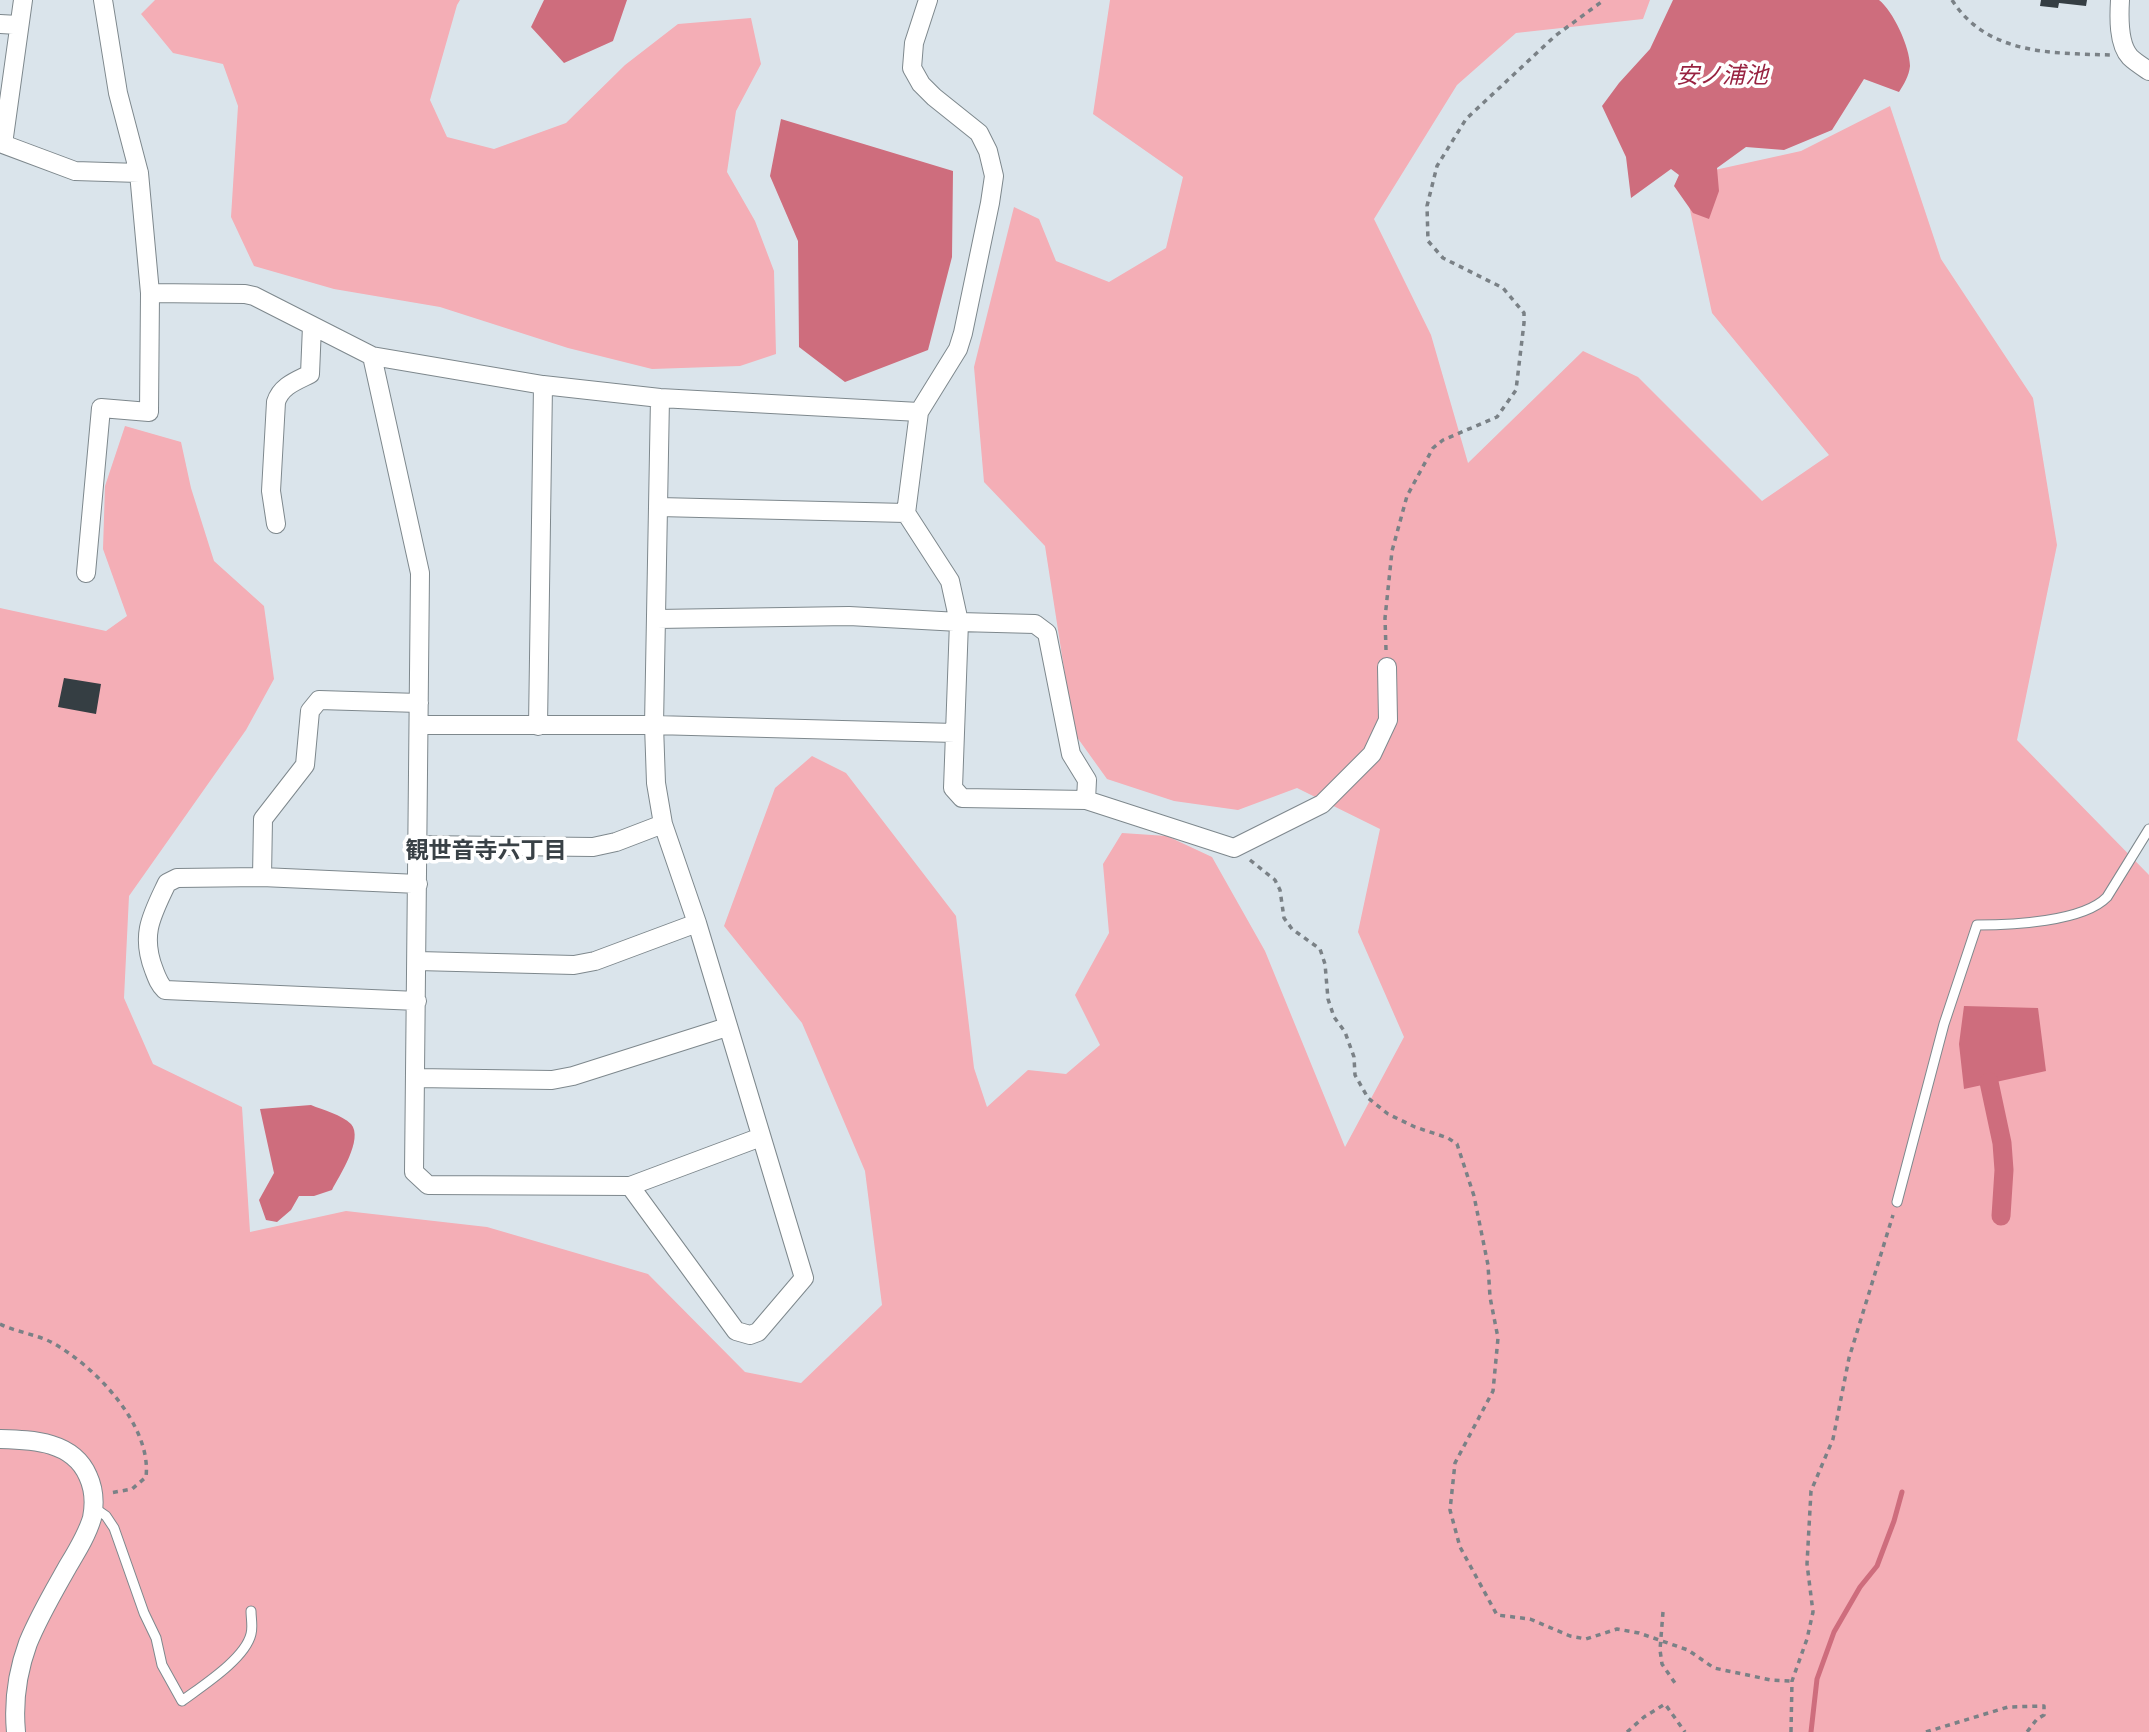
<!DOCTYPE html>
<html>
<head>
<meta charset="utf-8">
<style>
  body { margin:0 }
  canvas { display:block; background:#dae4eb }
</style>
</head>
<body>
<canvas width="2149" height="1732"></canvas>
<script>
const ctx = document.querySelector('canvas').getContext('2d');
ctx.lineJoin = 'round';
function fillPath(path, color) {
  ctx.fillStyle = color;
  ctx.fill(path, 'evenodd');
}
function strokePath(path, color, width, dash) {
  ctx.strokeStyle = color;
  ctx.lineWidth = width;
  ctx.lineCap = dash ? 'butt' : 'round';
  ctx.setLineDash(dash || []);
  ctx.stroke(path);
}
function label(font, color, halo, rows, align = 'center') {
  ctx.font = font + ' Montserrat,"Noto Sans JP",sans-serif';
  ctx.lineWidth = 7;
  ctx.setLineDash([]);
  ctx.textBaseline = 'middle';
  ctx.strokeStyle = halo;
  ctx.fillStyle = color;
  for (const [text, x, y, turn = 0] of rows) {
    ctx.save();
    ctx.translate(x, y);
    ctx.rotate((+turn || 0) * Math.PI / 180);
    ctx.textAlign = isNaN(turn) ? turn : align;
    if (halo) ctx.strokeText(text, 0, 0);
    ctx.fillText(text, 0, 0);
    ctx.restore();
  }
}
const green = new Path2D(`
  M155 0H460L457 5 430 100 447 137 494 149 566 123 625 65 678 24 751 18 761 64 736 111 727 172 755 221 774 271 776 354 740 366 652 369 568 348 440 307 334 289 254 266 231 217 238 106 223 64 173 53 141 14Z
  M1110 0H1650L1643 19 1516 33 1457 85 1374 219 1431 335 1468 463 1583 351 1638 377 1762 501 1829 455 1712 313 1683 177 1801 151 1890 106 1941 259 2033 398 2057 545 2017 740 2149 875V1732H0V608L106 631 127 616 103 549 105 486 125 426 181 442 191 488 214 561 264 606 274 679 246 730 129 896 124 998 153 1064 242 1107 250 1232 346 1211 487 1227 648 1274 745 1372 801 1383 882 1305 865 1171 802 1023 724 926 775 788 812 756 846 773 956 916 974 1068 987 1107 1028 1070 1066 1074 1100 1045 1075 995 1109 933 1103 864 1122 833 1167 836 1212 857 1265 951 1345 1147 1404 1037 1358 932 1380 829 1297 788 1238 810 1174 801 1107 779 1074 733 1045 546 984 482 974 367 1014 207 1039 219 1056 261 1109 282 1166 248 1183 177 1093 114Z`);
const water = new Path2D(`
  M544 0H627L613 41 564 63 531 27Z
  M1673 0H1879C1893 11 1910 47 1910 66 1909 76 1904 84 1899 92L1864 79 1832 130 1784 150 1746 147 1717 168 1719 191 1709 219 1693 213 1674 186 1679 175 1671 169 1631 198 1626 157 1602 106 1619 83 1650 49Z
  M781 119 953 171 952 257 928 350 845 382 799 347 798 241 770 176Z
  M1964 1006 2038 1008 2046 1071 1964 1089 1959 1044Z
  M311 1105C323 1110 342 1115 351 1124 364 1139 339 1176 332 1190L314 1196H299L291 1210 277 1222 266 1220 259 1200 274 1173 260 1109Z`);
const stream = new Path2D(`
  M1811 1732 1817 1679 1834 1632 1860 1587 1877 1566 1894 1521 1902 1492`);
const canal = new Path2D(`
  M1989 1082 2002 1143 2004 1170 2001 1216`);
const building = new Path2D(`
  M2041 0H2087L2086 6 2059 3 2058 8 2040 6Z
  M64 678 101 684 96 714 58 707Z`);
const path = new Path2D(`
  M1952 0C1987 55 2052 53 2110 55
  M1386 650 1385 618 1392 551 1407 496 1433 448 1443 440 1497 417 1516 390 1524 323V313L1503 288 1443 258 1428 241 1427 206 1437 166 1466 119 1555 36 1604 0
  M1250 860 1275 880 1280 890 1284 918 1292 929 1320 949 1325 964 1328 999 1334 1017 1345 1032 1354 1057 1355 1075 1368 1098 1388 1114 1415 1127 1448 1138 1457 1144 1474 1196 1488 1265 1490 1297 1498 1338 1493 1391 1455 1463 1450 1510 1460 1547 1497 1615 1530 1619 1570 1636 1586 1639 1617 1629 1639 1633 1688 1650 1714 1668 1771 1680 1792 1681
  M0 1324C16 1332 35 1334 51 1342 94 1365 152 1425 146 1477L132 1489 110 1493
  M1663 1612 1660 1650 1662 1664 1677 1686
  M1627 1732 1644 1717 1665 1704 1685 1732
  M1791 1732 1792 1681 1807 1639 1813 1612 1807 1564 1811 1491 1833 1439 1849 1358 1893 1215
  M1926 1732 2008 1707 2044 1706V1715L2037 1719 2027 1732`);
const lane = new Path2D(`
  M1897 1202 1944 1024 1977 925C2011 925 2083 922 2107 897L2149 829
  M93 1507 106 1516 114 1528 144 1613 156 1638 162 1665 182 1701C202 1686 245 1659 251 1634 253 1627 251 1618 251 1611`);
const street = new Path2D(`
  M103 0 118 93 139 173 150 293 245 294 254 296 372 356 543 385 660 398 919 412
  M928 0 914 43 912 68 921 84 934 97 979 133 988 151 994 176 990 203 963 333 958 349 919 412 906 513 950 581 959 622 953 788 962 798 1086 800 1234 848 1322 804 1372 754 1388 720 1387 667
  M2120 0C2119 17 2118 44 2130 57 2135 62 2143 67 2149 71
  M0 24 18 25
  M0 143 75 171 139 173
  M3 144 23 0
  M372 356 420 573 414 1172 428 1185 630 1186 761 1137
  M659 507 906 513
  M276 524 271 491 276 402C281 386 296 381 310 374L312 326
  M86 573 101 408 149 412 150 293
  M657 619 849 616 959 622 1035 624 1047 633 1071 754 1087 780 1086 800
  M420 725H654L955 733
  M538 726 543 385
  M418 845 593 847 616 842 663 824
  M262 877 263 819 305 765 310 711 319 700 419 703
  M418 961 574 965 595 961 697 923
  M417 1001 165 990C159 984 157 978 154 970 140 934 152 915 167 883L177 878 262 877 418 884
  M416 1078 552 1080 573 1076 727 1027
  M630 1186 736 1331 750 1335 758 1332 804 1278 697 923 663 824 656 783 654 725 660 398
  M0 1439C33 1440 73 1441 88 1476 94 1489 95 1503 92 1518 87 1535 77 1551 68 1566 54 1591 39 1616 28 1643 17 1673 13 1700 16 1732`);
const waterNames = [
  ["安ノ浦池",1722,76]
];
const neighbourhoodNames = [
  ["観世音寺六丁目",486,851]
];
fillPath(green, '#f4aeb6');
fillPath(water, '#ce6d7d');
strokePath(stream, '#ce6d7d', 5);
strokePath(canal, '#ce6d7d', 19);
fillPath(building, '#353e43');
strokePath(lane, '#7e888d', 11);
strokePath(street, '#7e888d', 20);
strokePath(path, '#7a8186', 3.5, [5, 5]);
strokePath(lane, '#fff', 9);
strokePath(street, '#fff', 18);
label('italic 23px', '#982341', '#fff', waterNames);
label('bold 23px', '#394146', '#fff', neighbourhoodNames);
</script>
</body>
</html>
